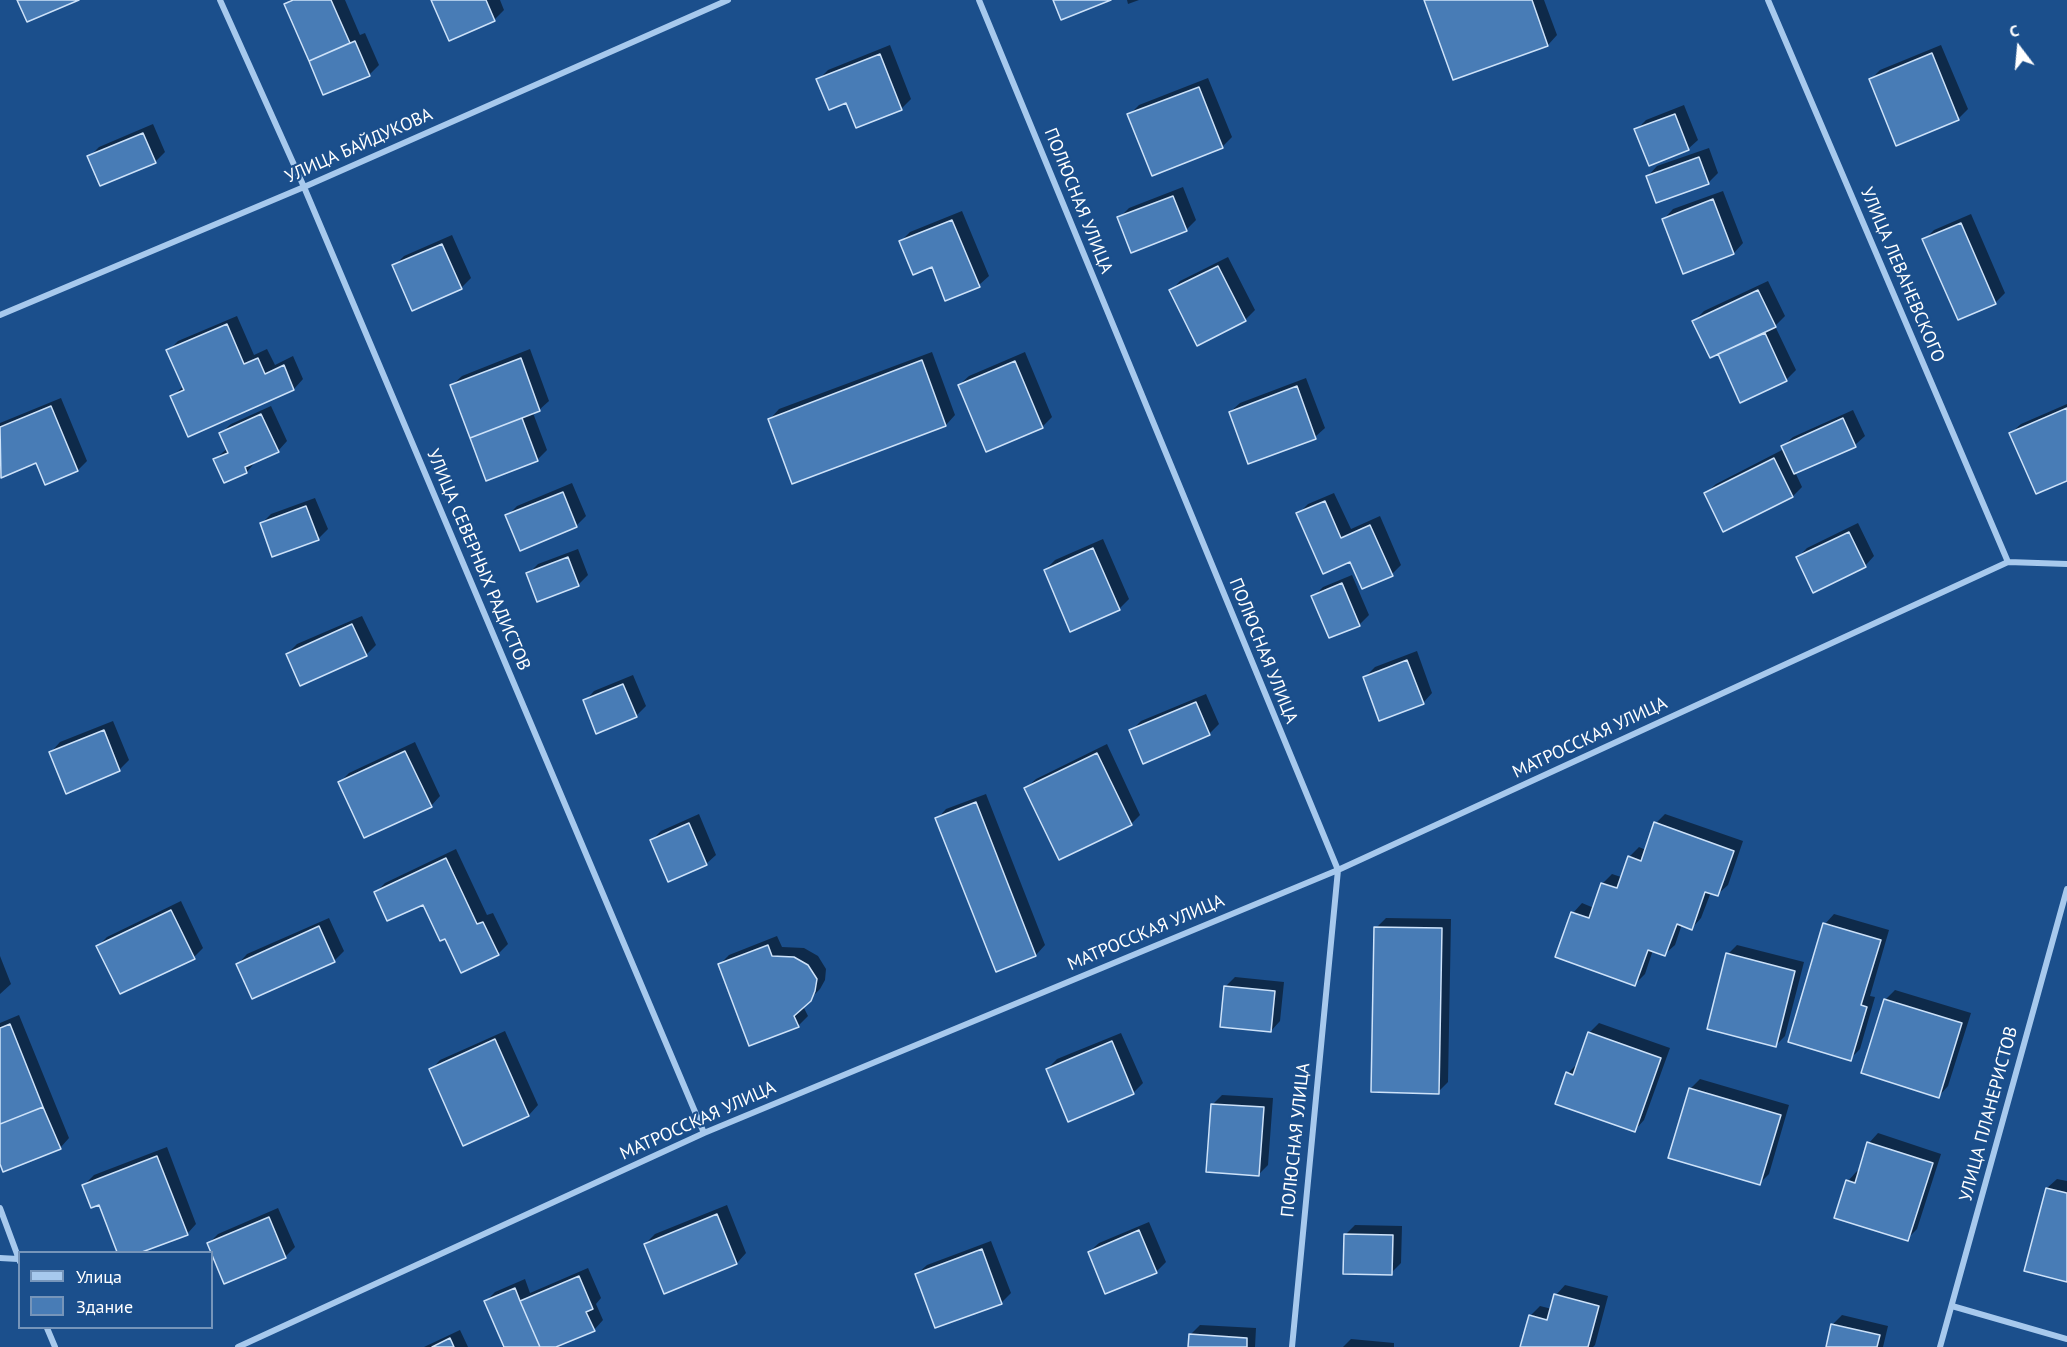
<!DOCTYPE html>
<html>
<head>
<meta charset="utf-8">
<style>
  body { margin:0 }
  #map { position:relative; width:2067px; height:1347px; overflow:hidden; background:#1b4f8c; font-family:"PT Sans",sans-serif }
  canvas { display:block }
  .legend { position:absolute; left:18px; top:1251px; width:195px; height:78px; box-sizing:border-box; background:#1b4f8c; border:2px solid #7695ba; margin:0; padding:8px 10px; list-style:none; font-size:18px; color:#fff }
  .legend li { display:flex; align-items:center; gap:12px; height:30px }
  .legend b { width:30px; border:2px solid #7695ba }
  .north { position:absolute; left:1989px; top:18px; width:60px; height:60px; -webkit-text-stroke:4px #1b4f8c; paint-order:stroke; rotate:344deg; font-size:16px; font-weight:700; line-height:24px; text-align:center; color:#fff }
  .north::after { content:''; display:block; margin:auto; width:21px; height:27px; background:#fff; clip-path:polygon(50% 0,100% 100%,50% 72%,0 100%) }
</style>
</head>
<body>
<div id="map">
<canvas width="2067" height="1347"></canvas>
<ul class="legend">
<li><b style="height:8px;background:#a7c9ed"></b>Улица</li>
<li><b style="height:16px;background:#487cb6"></b>Здание</li>
</ul>
<div class="north">С</div>
</div>
<script>
const ctx = document.querySelector('canvas').getContext('2d');
ctx.lineJoin = 'round';
function fillPath(path, color) {
  ctx.fillStyle = color;
  ctx.fill(path, 'evenodd');
}
function strokePath(path, color, width, dash) {
  ctx.strokeStyle = color;
  ctx.lineWidth = width;
  ctx.lineCap = dash ? 'butt' : 'round';
  ctx.setLineDash(dash || []);
  ctx.stroke(path);
}
function label(font, color, halo, rows, align = 'center') {
  ctx.font = font + ' "PT Sans",sans-serif';
  ctx.lineWidth = 4.5;
  ctx.setLineDash([]);
  ctx.textBaseline = 'middle';
  ctx.strokeStyle = halo;
  ctx.fillStyle = color;
  for (const [text, x, y, turn = 0] of rows) {
    ctx.save();
    ctx.translate(x, y);
    ctx.rotate((+turn || 0) * Math.PI / 180);
    ctx.textAlign = isNaN(turn) ? turn : align;
    if (halo) ctx.strokeText(text, 0, 0);
    ctx.fillText(text, 0, 0);
    ctx.restore();
  }
}
const shadow = new Path2D(`
  M290 0H345L360 35 365 33 379 65 369 75 324 93 286 4Z
  M433 0H500L504 10 494 20Z
  M1127 0H1139L1128 4Z
  M1426 0H1544L1557 35 1548 45 1454 78Z
  M890 45 911 99 902 108 857 126 847 101 818 80 828 70Z
  M1941 45 1968 109 1958 119 1871 79 1880 70Z
  M1208 78 1232 137 1222 147 1129 115 1139 105Z
  M1684 105 1698 140 1688 149 1636 130 1646 120Z
  M153 124 165 152 155 162 89 157 99 147Z
  M1709 148 1718 173 1708 183 1648 176 1657 166Z
  M1183 187 1196 220 1186 230 1119 218 1129 208Z
  M1723 191 1743 243 1734 253 1664 219 1673 209Z
  M962 211 989 276 979 285 933 265 901 241 910 232Z
  M1971 214 2005 293 1995 303 1924 240 1934 230Z
  M452 235 471 278 461 288 394 266 404 256Z
  M1228 257 1255 310 1245 320 1171 291 1180 281Z
  M1768 281 1785 316 1775 326 1796 370 1786 380 1718 352 1694 321 1704 311Z
  M237 316 254 355 267 349 275 365 293 356 303 379 294 389 188 435 171 397 184 386 168 351 178 341Z
  M530 349 549 401 539 410 533 413 547 450 537 460 487 479 452 385 462 376Z
  M932 352 955 415 946 425 793 482 770 419 779 409Z
  M1025 352 1052 417 1042 427 959 385 969 376Z
  M1306 378 1325 428 1315 437 1230 412 1240 403Z
  M61 398 87 461 78 470 37 461 2 476 0 474V423Z
  M2067 404V479L2011 433 2021 424Z
  M271 406 287 441 278 451 256 461 247 472 215 459 228 448 221 433 231 424Z
  M1853 410 1865 436 1855 445 1795 472 1802 487 1793 496 1706 493 1716 484 1784 449 1783 446 1793 437Z
  M572 483 586 516 576 526 507 516 517 506Z
  M1334 493 1351 529 1380 516 1401 565 1392 574 1351 560 1298 514 1308 504Z
  M315 498 328 529 318 539 261 524 271 514Z
  M1858 523 1874 556 1865 566 1798 557 1807 548Z
  M1103 539 1129 599 1119 609 1045 570 1055 560Z
  M578 549 588 575 578 585 528 574 538 564Z
  M1352 575 1369 615 1359 625 1313 597 1323 587Z
  M362 616 376 645 366 655 287 654 297 644Z
  M1417 651 1432 693 1423 703 1365 677 1375 667Z
  M633 675 646 706 636 716 585 701 594 691Z
  M1206 694 1219 724 1209 734 1131 731 1141 721Z
  M113 721 129 760 119 770 51 752 60 742Z
  M415 742 440 796 431 806 340 782 349 773Z
  M1107 744 1140 815 1131 824 1026 788 1036 779Z
  M986 794 1045 945 1036 955 996 970 937 819 946 809Z
  M699 814 716 855 706 864 651 841 661 831Z
  M1665 814 1743 841 1728 885 1718 894 1711 892 1701 918 1692 928 1682 924 1675 945 1665 954 1653 950 1645 974 1635 984 1573 913 1582 903 1594 908 1603 883 1612 874 1621 877 1629 857 1639 847 1646 850 1656 823Z
  M456 849 487 915 493 913 508 944 498 954 446 937 423 903 376 892 385 883Z
  M181 901 203 948 194 957 98 946 107 937Z
  M1834 914 1889 930 1870 996 1875 997 1860 1049 1850 1059 1825 924Z
  M329 918 344 951 334 961 238 964 247 954Z
  M1386 918 1451 919 1448 1082 1438 1092 1376 928Z
  M777 936 782 947 804 948 818 956 826 969 825 980 820 989 803 1006 808 1016 798 1026 719 965 729 955Z
  M1737 945 1804 962 1785 1036 1776 1045 1728 954Z
  M0 956 11 984 0 994Z
  M1235 977 1284 982 1280 1021 1271 1031 1225 987Z
  M1895 990 1971 1013 1948 1086 1939 1096 1885 1000Z
  M19 1015 69 1138 60 1148 0 1160V1023Z
  M1599 1023 1670 1048 1644 1120 1635 1130 1568 1073 1577 1064 1589 1033Z
  M505 1031 538 1105 529 1115 464 1144 431 1070 440 1060Z
  M1121 1033 1143 1083 1133 1093 1047 1069 1057 1059Z
  M1700 1079 1789 1105 1769 1174 1760 1183 1690 1089Z
  M1222 1095 1273 1098 1268 1165 1259 1174 1212 1105Z
  M1878 1133 1941 1154 1917 1229 1907 1239 1848 1181 1857 1171 1860 1172 1869 1143Z
  M167 1147 196 1224 187 1234 138 1252H118L100 1204 84 1185 94 1175Z
  M2057 1179 2067 1181V1280L2047 1188Z
  M727 1205 746 1253 737 1263 665 1292 645 1244 655 1234Z
  M278 1208 295 1247 285 1257 209 1243 218 1234Z
  M1149 1222 1166 1262 1156 1272 1089 1252 1099 1243Z
  M1355 1225 1402 1226 1401 1263 1391 1273 1345 1235Z
  M991 1241 1011 1293 1001 1303 917 1274 927 1265Z
  M588 1268 601 1298 596 1304 603 1320 594 1330 553 1347H505L486 1301 495 1292 525 1279 530 1293Z
  M1565 1285 1608 1296 1595 1345 1593 1347H1525L1530 1316 1540 1306 1552 1309 1556 1295Z
  M1842 1315 1888 1326 1883 1347H1828L1833 1324Z
  M1200 1325 1256 1328 1255 1347H1190V1335Z
  M460 1330 468 1347H424Z
  M1351 1339 1394 1343V1347H1343Z`);
const building = new Path2D(`
  M17 0H79L27 22Z
  M293 0H331L350 43 309 61 284 4Z
  M431 0H486L495 21 449 41Z
  M1053 0H1111L1061 20Z
  M1424 0H1532L1548 46 1453 80Z
  M355 41 370 76 323 95 309 61Z
  M1932 53 1959 120 1896 146 1869 79Z
  M880 54 902 110 856 128 846 103 829 110 816 79Z
  M1199 87 1223 148 1152 176 1127 114Z
  M1675 114 1689 150 1649 166 1634 129Z
  M143 133 156 163 100 186 87 156Z
  M1699 157 1709 184 1656 203 1646 176Z
  M1173 196 1187 231 1131 253 1117 217Z
  M1713 199 1734 254 1683 274 1662 219Z
  M952 220 980 287 945 301 932 267 913 275 899 241Z
  M1961 223 1996 304 1958 320 1922 239Z
  M442 244 462 289 412 311 392 265Z
  M1218 266 1246 321 1197 346 1169 290Z
  M1758 290 1776 327 1710 358 1692 321Z
  M227 324 244 364 258 358 265 374 284 365 294 390 188 437 170 396 184 390 166 350Z
  M1765 333 1787 381 1740 403 1718 354Z
  M521 358 540 411 470 438 450 385Z
  M922 360 946 426 792 484 768 419Z
  M1015 361 1043 428 986 452 958 385Z
  M1297 386 1316 439 1248 464 1229 412Z
  M51 406 78 471 45 485 36 463 1 478 0 427Z
  M2067 408V481L2036 494 2009 433Z
  M261 414 279 452 245 467 247 473 224 483 213 459 228 453 219 433Z
  M522 418 538 461 486 481 470 438Z
  M1843 418 1856 447 1794 474 1781 446Z
  M1774 458 1793 497 1723 532 1704 493Z
  M563 492 577 527 520 551 505 515Z
  M1325 501 1341 538 1370 525 1393 576 1362 589 1350 562 1323 574 1296 513Z
  M306 506 319 540 272 557 260 523Z
  M1849 532 1866 567 1813 593 1796 557Z
  M1093 548 1120 610 1070 632 1044 570Z
  M568 557 579 586 537 602 526 573Z
  M1342 583 1360 626 1329 638 1311 596Z
  M352 624 367 656 300 686 286 654Z
  M1407 660 1424 704 1379 721 1363 677Z
  M623 684 637 717 596 734 583 700Z
  M1196 702 1210 735 1143 764 1129 730Z
  M104 730 120 771 66 794 49 752Z
  M405 751 432 807 364 838 338 782Z
  M1097 753 1132 825 1059 860 1024 788Z
  M976 802 1036 956 996 972 935 818Z
  M1654 822 1734 851 1718 896 1705 892 1692 930 1677 924 1665 956 1648 950 1635 986 1555 957 1571 912 1589 918 1601 883 1617 888 1628 856 1641 861Z
  M689 823 707 865 668 882 650 840Z
  M446 858 477 924 483 922 499 955 461 973 445 939 440 941 423 905 387 921 374 892Z
  M171 910 195 959 120 994 96 946Z
  M1823 923 1881 940 1861 1005 1867 1007 1851 1061 1788 1042Z
  M319 926 335 962 252 999 236 964Z
  M1374 927 1442 928 1439 1094 1371 1092Z
  M768 945 772 956 794 957 808 965 817 979 815 991 811 1001 794 1016 799 1027 749 1046 718 964Z
  M1726 953 1795 971 1776 1047 1707 1029Z
  M1224 986 1275 991 1271 1032 1220 1027Z
  M1884 999 1962 1023 1939 1098 1861 1073Z
  M10 1024 43 1107 0 1124V1028Z
  M1588 1032 1661 1058 1635 1132 1555 1104 1566 1072 1573 1075Z
  M495 1039 529 1116 463 1146 429 1069Z
  M1112 1041 1134 1094 1068 1122 1046 1069Z
  M1689 1088 1781 1115 1760 1185 1668 1158Z
  M1211 1104 1264 1107 1259 1176 1206 1172Z
  M43 1107 61 1149 3 1172 0 1164V1124Z
  M1867 1142 1933 1163 1908 1241 1834 1218 1846 1180 1855 1183Z
  M157 1156 188 1235 142 1252H117L99 1205 91 1208 82 1185Z
  M2046 1188 2067 1193V1282L2024 1271Z
  M717 1214 737 1264 664 1294 644 1244Z
  M269 1217 286 1258 224 1284 207 1243Z
  M1139 1230 1157 1273 1105 1294 1088 1252Z
  M1344 1234 1393 1235 1392 1275 1343 1274Z
  M982 1249 1002 1304 935 1328 915 1274Z
  M579 1276 593 1309 586 1312 595 1331 556 1347H540L520 1301Z
  M515 1288 520 1301 540 1347H504L484 1301Z
  M1554 1294 1599 1306 1588 1347H1520L1529 1315 1547 1320Z
  M1831 1324 1880 1335 1877 1347H1826Z
  M1189 1334 1247 1338V1347H1188Z
  M450 1338 454 1347H432Z`);
const street = new Path2D(`
  M220 0 304 187 704 1133
  M979 0 1338 870 1292 1347
  M1768 0 2008 562
  M0 315 304 187 728 0
  M0 1208 20 1262
  M0 1258 18 1259
  M1952 1306 2067 1339
  M47 1328 55 1347
  M238 1347 704 1133 1338 870 2008 562 2067 564
  M1940 1347 2067 889`);
const streetNames = [
  ["УЛИЦА БАЙДУКОВА",359,146,-24],
  ["ПОЛЮСНАЯ УЛИЦА",1078,201,68],
  ["УЛИЦА ЛЕВАНЕВСКОГО",1902,275,67],
  ["УЛИЦА СЕВЕРНЫХ РАДИСТОВ",478,560,67],
  ["ПОЛЮСНАЯ УЛИЦА",1263,651,68],
  ["МАТРОССКАЯ УЛИЦА",1590,738,-25],
  ["МАТРОССКАЯ УЛИЦА",1146,933,-23],
  ["УЛИЦА ПЛАНЕРИСТОВ",1989,1114,-75],
  ["МАТРОССКАЯ УЛИЦА",698,1121,-24],
  ["ПОЛЮСНАЯ УЛИЦА",1296,1140,-84]
];
fillPath(shadow, '#0007');
fillPath(building, '#487cb6');
strokePath(building, '#cde2f9', 1.5);
strokePath(street, '#a7c9ed', 6);
label('18px', '#fff', '#1b4f8c', streetNames);
</script>
</body>
</html>
